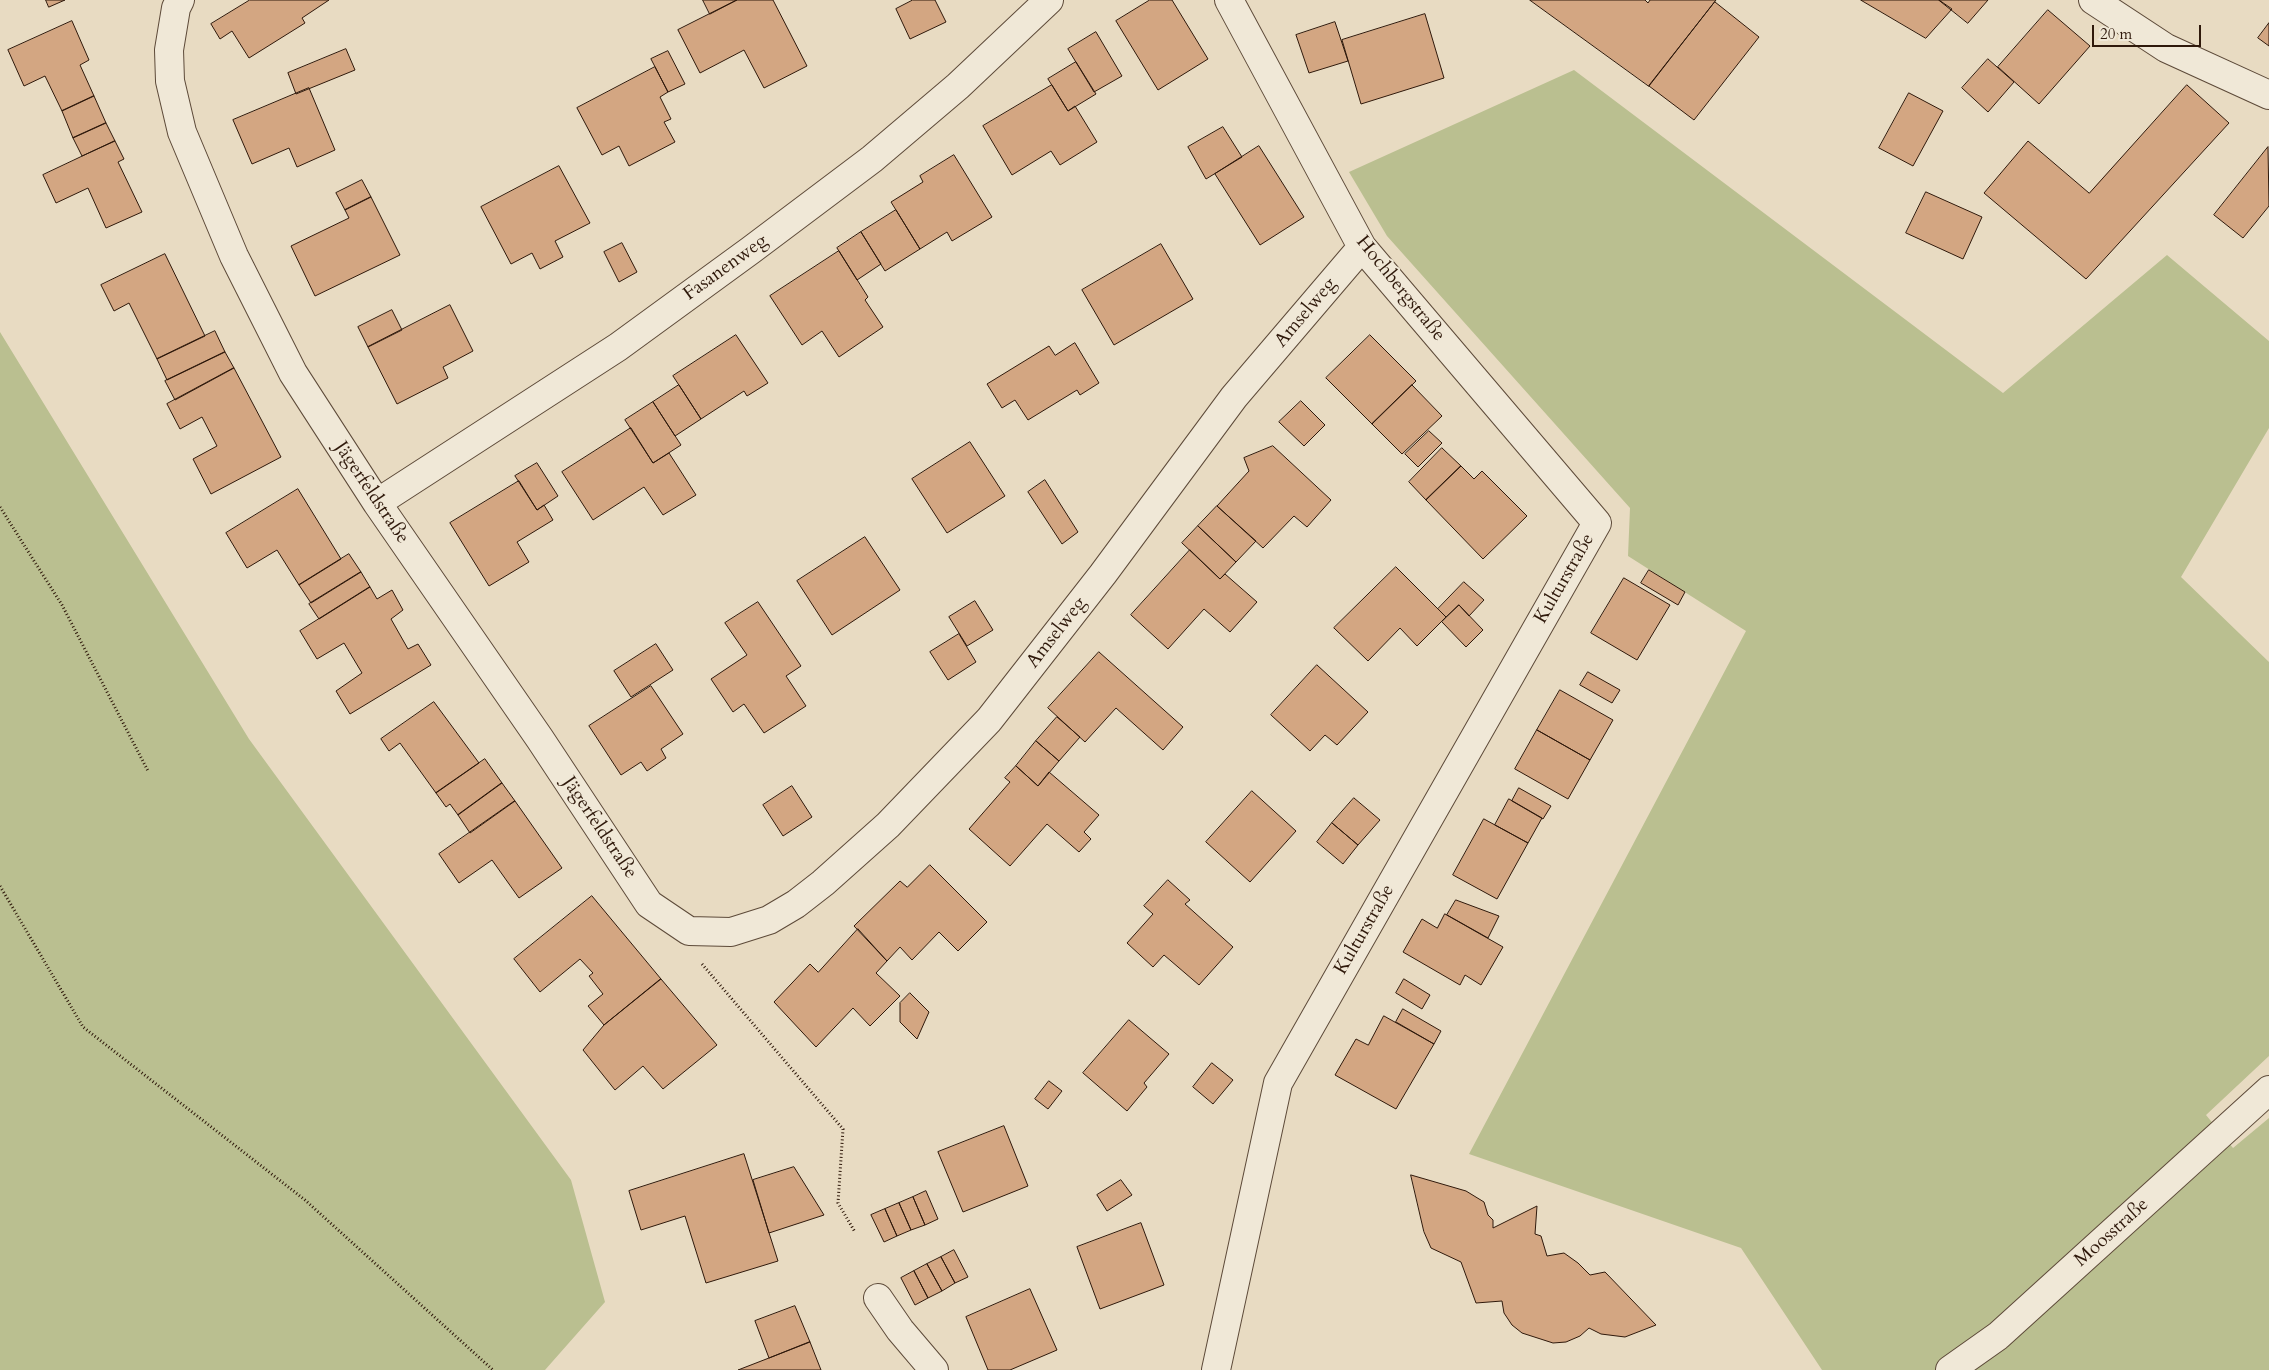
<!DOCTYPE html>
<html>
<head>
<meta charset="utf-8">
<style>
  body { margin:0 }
  #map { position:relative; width:2269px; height:1370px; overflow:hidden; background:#e8dbc2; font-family:Cardo,serif }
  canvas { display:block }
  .scale { position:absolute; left:2092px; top:25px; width:109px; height:22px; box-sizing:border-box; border:2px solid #2f190b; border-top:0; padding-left:6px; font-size:15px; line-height:18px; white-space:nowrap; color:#2f190b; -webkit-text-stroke:4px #f0e8d7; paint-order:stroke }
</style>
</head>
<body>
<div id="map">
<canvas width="2269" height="1370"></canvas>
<div class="scale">20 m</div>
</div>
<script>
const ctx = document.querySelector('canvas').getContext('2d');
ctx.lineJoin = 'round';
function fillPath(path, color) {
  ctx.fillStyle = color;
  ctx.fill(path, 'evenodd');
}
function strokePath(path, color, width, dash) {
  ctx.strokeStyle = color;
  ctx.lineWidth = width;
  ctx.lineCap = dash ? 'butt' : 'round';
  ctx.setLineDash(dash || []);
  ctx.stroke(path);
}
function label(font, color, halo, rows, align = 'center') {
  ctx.font = font + ' Cardo,serif';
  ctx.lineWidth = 4;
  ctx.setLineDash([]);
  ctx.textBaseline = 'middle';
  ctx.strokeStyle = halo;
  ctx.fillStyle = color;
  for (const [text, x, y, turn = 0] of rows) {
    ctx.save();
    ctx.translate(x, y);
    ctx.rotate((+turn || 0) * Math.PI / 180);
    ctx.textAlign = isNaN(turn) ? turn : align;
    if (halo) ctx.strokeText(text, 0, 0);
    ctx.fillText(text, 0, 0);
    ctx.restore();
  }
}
const green = new Path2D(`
  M1574 70 2003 393 2167 255 2269 341V428L2181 577 2269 662V1056L2206 1115 2233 1148 2269 1118V1370H1822L1741 1248 1469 1154 1746 631 1628 556 1630 508 1387 236 1349 172Z
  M0 332 249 739 571 1180 605 1302 545 1370H0Z`);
const building = new Path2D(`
  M46 0H65L49 7Z
  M250 0H329L302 18 305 23 249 58 232 31 220 39 211 24Z
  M703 0H737L710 14Z
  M737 0H773L807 66 764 88 744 50 700 73 678 30Z
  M913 0H935L946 22 910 39 896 9Z
  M1150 0H1172L1208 59 1158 90 1116 21Z
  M1530 0H1645L1648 3 1650 0H1716L1649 86Z
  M1861 0H1939L1952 9 1926 38Z
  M1939 0H1988L1968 23Z
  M1715 2 1759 37 1694 120 1649 86Z
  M2048 10 2090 46 2039 104 1998 67Z
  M1425 14 1444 78 1361 104 1342 40Z
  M72 21 89 60 80 65 94 96 62 111 45 76 24 86 8 50Z
  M1335 22 1348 61 1309 73 1296 35Z
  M2269 23V46L2258 38Z
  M1096 32 1122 76 1094 92 1068 49Z
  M346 49 355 70 296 94 288 73Z
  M668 51 685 84 668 92 651 59Z
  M1988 59 2014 82 1988 112 1962 88Z
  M1076 62 1096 94 1068 111 1048 79Z
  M655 67 668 92 660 97 671 119 664 122 675 142 629 166 619 146 602 155 577 108Z
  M1052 85 1068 111 1075 106 1097 142 1060 165 1051 151 1012 175 983 126Z
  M2187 85 2229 123 2086 279 1984 193 2028 141 2089 193Z
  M309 88 335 150 297 167 289 148 252 164 233 120Z
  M1909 93 1943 111 1913 166 1879 148Z
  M94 96 106 123 73 138 62 111Z
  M106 123 115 141 82 156 73 138Z
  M1223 127 1242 157 1206 179 1188 147Z
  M115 141 124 159 118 162 142 212 106 228 88 188 56 203 43 175Z
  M1259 146 1304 217 1260 245 1215 174Z
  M2268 147 2269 206 2243 238 2214 215Z
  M954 155 992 217 952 241 947 232 920 249 891 202 923 182 920 176Z
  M559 166 590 223 555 241 563 257 540 269 532 253 511 264 481 207Z
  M362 180 371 197 345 210 336 193Z
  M1926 192 1982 217 1963 259 1906 233Z
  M371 197 400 255 315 296 291 246 349 218 345 210Z
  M896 210 920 249 885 271 861 232Z
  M861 232 881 264 857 280 837 248Z
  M622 243 637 272 619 282 604 252Z
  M1161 244 1193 299 1114 345 1082 290Z
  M839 251 868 297 865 300 883 327 839 357 822 331 802 345 770 296Z
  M165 254 205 336 157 359 129 303 114 311 101 285Z
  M450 305 473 351 443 367 448 378 397 404 368 347Z
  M392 310 402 330 368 347 358 327Z
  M215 331 225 352 167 380 157 359Z
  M736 335 768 383 747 396 744 391 701 419 673 376Z
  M1370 335 1416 381 1372 424 1326 378Z
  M1075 343 1099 383 1080 395 1077 390 1028 420 1015 400 1002 408 987 384 1049 346 1055 355Z
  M225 352 234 368 175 400 165 381Z
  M234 368 281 457 211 494 193 459 217 446 202 417 180 429 167 404Z
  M679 385 701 419 675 436 653 402Z
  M1412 385 1442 416 1402 454 1372 424Z
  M1301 401 1325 425 1304 446 1279 422Z
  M653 402 681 445 653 463 625 420Z
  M631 428 653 463 669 453 696 495 663 515 644 487 593 520 562 472Z
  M1429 431 1442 443 1418 467 1405 454Z
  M970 442 1005 496 947 533 912 479Z
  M1273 446 1331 500 1307 527 1294 516 1263 548 1217 506 1249 471 1244 458Z
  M1442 448 1461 466 1426 500 1409 482Z
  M537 463 558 496 537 510 515 476Z
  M1461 466 1474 479 1482 471 1527 516 1483 559 1426 500Z
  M1045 480 1078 532 1062 544 1028 492Z
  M519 481 537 510 544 505 553 520 517 542 529 562 489 586 450 523Z
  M298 489 341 559 299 585 277 550 247 568 226 533Z
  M1217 506 1256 541 1236 562 1198 526Z
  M1198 526 1236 562 1220 579 1182 543Z
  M865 537 900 590 832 635 797 581Z
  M1190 550 1220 579 1225 574 1257 602 1230 632 1204 609 1168 649 1131 615Z
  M349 554 361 572 311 603 299 585Z
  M1396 567 1446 617 1417 646 1400 628 1368 661 1334 628Z
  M1649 570 1685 592 1678 605 1641 583Z
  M361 572 370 587 319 619 309 604Z
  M1624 578 1670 605 1637 660 1591 633Z
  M1464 582 1484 600 1469 616 1459 605 1446 617 1438 609Z
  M370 587 377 599 392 590 403 610 391 619 408 649 418 644 431 665 350 714 336 691 362 673 344 643 317 659 300 631Z
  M975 601 993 630 967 646 949 617Z
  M758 602 801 666 786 676 806 706 764 733 744 704 733 712 711 679 747 655 725 623Z
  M1459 605 1483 630 1466 647 1442 622Z
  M959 634 976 662 948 680 930 652Z
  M656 644 673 670 631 697 614 671Z
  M1099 652 1183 727 1163 750 1116 708 1085 742 1048 708Z
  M1317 665 1368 712 1337 745 1325 735 1310 751 1271 715Z
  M1588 672 1620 690 1612 703 1580 685Z
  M651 686 683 734 661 749 666 758 647 771 641 762 621 775 589 726Z
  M1560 690 1613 720 1590 760 1537 730Z
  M434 702 479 763 436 793 400 743 389 751 381 739Z
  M1057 717 1080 737 1059 761 1036 741Z
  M1537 730 1590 760 1568 799 1515 769Z
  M1036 741 1059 761 1038 786 1016 766Z
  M485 759 502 783 458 815 450 804 446 807 436 793Z
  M1016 766 1038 786 1049 772 1099 815 1084 832 1091 839 1079 852 1047 824 1010 866 969 829 1010 782 1005 778Z
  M502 783 515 801 470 833 458 815Z
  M792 786 812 817 783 836 763 805Z
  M1519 788 1551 806 1543 819 1512 801Z
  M1252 791 1296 831 1250 882 1206 842Z
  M1354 798 1380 820 1358 845 1332 823Z
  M1509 799 1542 818 1528 843 1495 825Z
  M515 801 562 868 519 898 492 860 459 883 439 854Z
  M1484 819 1528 843 1497 899 1453 875Z
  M1332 823 1358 845 1343 864 1317 842Z
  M930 865 987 922 958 951 939 932 912 960 900 947 887 961 854 926 900 881 907 887Z
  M1168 880 1190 900 1185 904 1233 947 1199 985 1164 955 1153 967 1127 943 1153 914 1144 906Z
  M592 896 661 979 604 1025 588 1006 603 994 589 976 593 973 580 959 540 992 514 959Z
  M1456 900 1499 916 1488 938 1447 915Z
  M1445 914 1503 947 1481 985 1465 975 1460 985 1403 952 1422 919 1437 928Z
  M858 929 887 961 876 973 900 996 870 1026 853 1008 816 1047 774 1002 810 964 818 972Z
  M661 979 717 1045 663 1089 643 1066 615 1090 583 1050 604 1025Z
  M1404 979 1430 995 1422 1009 1396 993Z
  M910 993 929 1012 917 1039 900 1022V1003Z
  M1403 1009 1441 1031 1434 1044 1396 1022Z
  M1384 1016 1434 1044 1396 1109 1335 1075 1356 1039 1368 1045Z
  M1129 1020 1169 1054 1144 1083 1147 1087 1127 1111 1083 1073Z
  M1212 1063 1233 1080 1213 1104 1193 1087Z
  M1049 1081 1062 1091 1048 1109 1035 1099Z
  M1004 1126 1028 1186 963 1212 938 1152Z
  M744 1154 778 1261 706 1283 685 1216 641 1230 629 1191Z
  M794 1167 824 1215 769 1233 753 1180Z
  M1411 1175 1466 1191 1484 1202 1488 1215 1493 1220V1228L1537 1206 1535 1234 1541 1236 1547 1256 1564 1253 1578 1263 1590 1275 1605 1272 1656 1325 1625 1337 1601 1334 1589 1328 1580 1336 1566 1342 1553 1343 1522 1333 1512 1325 1504 1313 1502 1301 1476 1303 1461 1262 1431 1248 1424 1232Z
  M1121 1180 1132 1195 1107 1211 1097 1195Z
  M926 1191 938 1219 925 1225 913 1197Z
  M913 1197 925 1225 911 1230 899 1203Z
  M899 1203 911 1230 897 1236 885 1209Z
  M885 1209 897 1236 884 1242 871 1215Z
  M1141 1223 1164 1285 1100 1309 1077 1247Z
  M954 1250 968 1277 955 1283 941 1257Z
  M941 1257 955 1283 942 1291 927 1264Z
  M927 1264 942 1291 928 1298 914 1271Z
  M914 1271 928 1298 915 1305 901 1278Z
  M1030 1289 1057 1350 1010 1370H988L966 1317Z
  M795 1306 810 1342 769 1358 755 1321Z
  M810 1342 821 1370H738L769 1358Z`);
const path = new Path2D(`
  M0 507 62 605 148 771
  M0 886 83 1027 305 1200 493 1370
  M702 964 843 1129 838 1203 855 1232`);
const minor = new Path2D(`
  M180 0 176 8 169 50 170 81 182 132 234 256 293 373 377 503 540 739 649 904 689 931 731 932 769 920 796 904 823 883 888 825 989 720 1103 574 1234 397 1362 247
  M377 503 618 347 751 250 872 159 958 86 1049 0
  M878 1298 900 1330 934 1370
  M1216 1370 1278 1083 1597 523 1362 247 1229 0
  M1950 1370 1998 1336 2269 1090`);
const tertiary = new Path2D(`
  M2093 0 2166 48 2269 95`);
const streetNames = [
  ["Fasanenweg",726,268,-36],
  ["Hochbergstraße",1400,289,51],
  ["Amselweg",1306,313,-50],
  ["Jägerfeldstraße",371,493,56],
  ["Kulturstraße",1565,579,-60],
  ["Amselweg",1057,633,-52],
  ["Jägerfeldstraße",599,828,56],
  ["Kulturstraße",1365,930,-60],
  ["Moosstraße",2112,1233,-42]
];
fillPath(green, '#babf90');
fillPath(building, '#d3a682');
strokePath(building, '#2f190b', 1);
strokePath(minor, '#5d4a39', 30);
strokePath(tertiary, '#5d4a39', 30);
strokePath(path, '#2f190b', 3, [1, 2.5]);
strokePath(minor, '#f0e8d7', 28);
strokePath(tertiary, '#f0e8d7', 28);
label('19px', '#2f190b', '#f0e8d7', streetNames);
</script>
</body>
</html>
